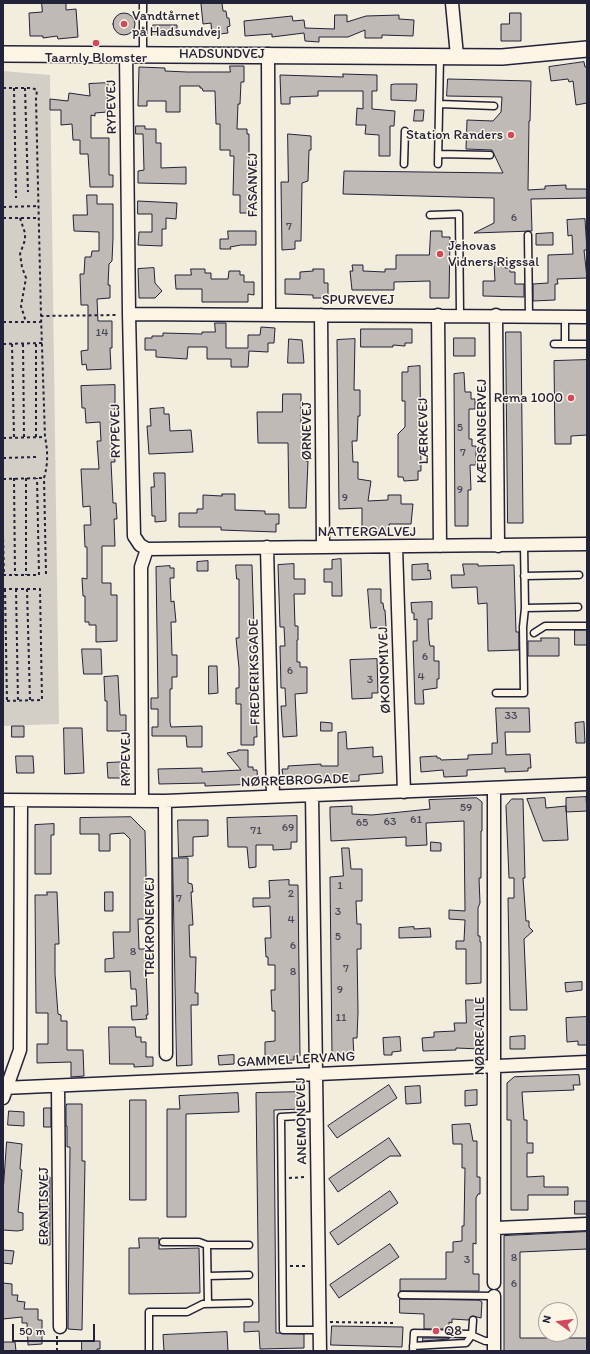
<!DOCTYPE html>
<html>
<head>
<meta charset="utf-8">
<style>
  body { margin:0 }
  #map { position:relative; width:590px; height:1354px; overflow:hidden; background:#f3edde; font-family:Itim,sans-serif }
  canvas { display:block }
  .frame { position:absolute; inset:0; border:4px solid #22223b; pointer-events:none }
  .north { position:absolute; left:538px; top:1302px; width:40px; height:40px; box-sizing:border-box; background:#fcf5e5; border:1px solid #a5a1a1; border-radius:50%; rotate:284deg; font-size:11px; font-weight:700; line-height:16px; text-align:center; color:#22223b }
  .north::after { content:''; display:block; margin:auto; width:14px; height:18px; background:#d1495b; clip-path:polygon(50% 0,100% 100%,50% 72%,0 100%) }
  .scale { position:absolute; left:12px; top:1324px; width:83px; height:18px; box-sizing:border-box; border:2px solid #22223b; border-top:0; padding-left:5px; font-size:12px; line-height:14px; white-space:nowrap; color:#22223b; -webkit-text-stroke:3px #fcf5e5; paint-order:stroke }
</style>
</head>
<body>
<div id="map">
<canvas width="590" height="1354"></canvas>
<div class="frame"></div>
<div class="north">N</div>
<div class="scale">50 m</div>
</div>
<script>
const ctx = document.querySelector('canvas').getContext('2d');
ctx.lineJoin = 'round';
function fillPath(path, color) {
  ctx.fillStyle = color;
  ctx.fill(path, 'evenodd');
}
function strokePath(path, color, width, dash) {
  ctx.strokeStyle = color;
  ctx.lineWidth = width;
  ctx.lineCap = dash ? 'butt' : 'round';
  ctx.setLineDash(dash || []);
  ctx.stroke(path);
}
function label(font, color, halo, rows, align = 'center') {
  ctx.font = font + ' Itim,sans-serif';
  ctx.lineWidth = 3;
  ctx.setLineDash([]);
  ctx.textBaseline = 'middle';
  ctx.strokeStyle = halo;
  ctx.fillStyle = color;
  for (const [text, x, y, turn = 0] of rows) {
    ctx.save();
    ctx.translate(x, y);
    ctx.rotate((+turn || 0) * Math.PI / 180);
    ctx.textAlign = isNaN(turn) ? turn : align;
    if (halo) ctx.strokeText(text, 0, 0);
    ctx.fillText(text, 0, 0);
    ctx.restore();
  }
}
const green = new Path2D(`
  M3 71 50 75 59 724 3 726Z`);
const building = new Path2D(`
  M42 3H66V10L76 9 78 37 58 39 57 36 43 38V36H30L29 13 42 12Z
  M222 3 223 11H226L227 18H229L230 26 227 27 228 33 212 35 211 23 203 24 201 4Z
  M113 24a11 11 0 1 1 22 0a11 11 0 1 1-22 0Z
  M510 13H521V41H501V24H509Z
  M335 15H347V22L366 16 399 15V19L414 20 413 36 382 35V38H365V30L348 37H319V42L305 41 304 33 272 37V34L245 36 244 21 292 16 293 21 304 20 305 28 334 29Z
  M153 25H177V34H153Z
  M584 62 585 67H587V103L576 105 573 81 569 82 568 79 551 81 549 67Z
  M230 66H244V82H241L240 104H238L237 129H247V134H249V160L256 167 254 171V199L258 202 254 205V213H240V195H233L234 156H230V150H220V124H216L215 91H203L202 88H200V86H180V112H166V101H147V106H138L139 67 165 68V71L187 72H230Z
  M343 74 377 75V91H372V109L395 111 394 126H390V156H379V135L365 134 366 125H356L357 108 363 109V91H318V96L290 97V104H281L280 75 343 77Z
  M448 79 531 81 530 121H529L528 190 545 189V186L566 185V189H587V198L531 199 532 231 474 233 494 223V198L343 194 344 171 503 173 492 150 466 149 467 120 493 121 501 112 502 97 447 96Z
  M108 83 107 112 95 113V116L91 115V138H109V175H113V187H90L88 154H80V140H73L72 124 61 125V110H50V99L68 101 69 93 90 96 89 84Z
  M395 84H417L416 101 391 100V85Z
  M415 110H424L423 121H414Z
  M136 126H145V129H156V143H161V168L186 167V184L138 183V171L144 170 143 134H136Z
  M288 134 311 136V150H309L308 181 302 183 301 241H295V249L282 250 281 182H288Z
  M87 195H97V204H113V238L112 261 109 264 108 285H110V298L97 299 98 321H112V348H110L111 369 87 370 86 364 82 365 81 351 88 350V305H81L80 274H84L85 257H91L92 251H99V232L74 231 73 215H87Z
  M138 201 177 203 176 219 166 218V229H162V246L138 245 139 232H152V214H138Z
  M585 219 587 250H584L587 278 557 279 558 284H555V300L533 301V284L548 283V255L573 254 572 235 568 236 567 220Z
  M228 231H256V245H241L230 247 231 249H220V239H228Z
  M431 231H442V237H450L449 298H430V281L394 282V290H352L350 271H353L352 265H363V271L385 272V269H396V255H429Z
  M553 233V245H536V234Z
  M505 262V268H510V272H515V284H524V297L483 296V281H495L494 263Z
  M154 268 155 283 162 291 155 298H139L138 269Z
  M191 269H205V273H211V279H228L229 271H240V275H244V282H254V295L248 294V302H202V289H176L175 275H191Z
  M313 269H324V283H328V298H313V295L285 294V279H300V272L313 271Z
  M215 323H226V348H248V335H260L261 327 275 328 274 343H268V352L249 351 248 367H231V359H207V347H188L187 359 156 357V350H145V338H152V336H163V333L202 334V332H215Z
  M361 329H412V343H405V346L393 345V347H361Z
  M506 332H521L523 523H508Z
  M454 338H475V356H454Z
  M289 339 302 340 304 363H288Z
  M355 339 354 390H360V416H358L357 441H352L353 462H358V479L371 481 368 501 388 500V495H401V504H413L411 524H389V531L362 532V508L339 509 337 340Z
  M587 360V435L571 436V444H555L554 361Z
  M420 366 421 471H418V480L404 481 403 477H398V434L405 427V401H402V372H408V367Z
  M464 373 465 392H471V399H475V409H469V439H472V446H476V465H470L471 490H468V526H455L454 374Z
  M115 385V434H113L115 462H111L113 503H116L117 519H114L115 546H102V583H111V595H117V641L96 642V625H89V622H85V596H83L82 578 87 579V547H85L84 525H91L90 506 83 507 81 469H99L97 441H101L100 422 86 423 85 408H82L81 386Z
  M283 394H301V423H306V461H308L306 508H289L288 443H258L257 412H282Z
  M164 408V414H169L170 431 191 430 193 452 149 454 147 426H151L150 409Z
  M154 473H165L166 521 155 522V516H152L151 487H154Z
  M222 494H235V510L265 511V514H279V524H276V532L221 530V527H179V513H197V509H203V495L222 496Z
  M341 559 342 596H332V582H324V569H332V560Z
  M208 561V571H197V562Z
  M294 564V579H305V594H294L295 626H298V640H297V662H300V667H307V693L295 694 297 736 283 737 281 706H286L285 688H281L280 646H285L284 627H280L278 565Z
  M428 564V571L430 570 431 579 412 580V565Z
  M463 564H478V566L514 565 516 632H519V650L488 651 487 603 478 604 477 587 452 588 451 575H464Z
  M236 565H252L254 628H252L253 646H255L256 689H250L251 706H256L257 737H254V745H241V704H236V688H239V668L236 638H239V579H237Z
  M170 566V568H174V578H170L171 602 174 601 176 622H171L172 655H177V677H172V689H170V722L171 727 202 726V747H187L186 736H152V727H158V709H151V698H158L156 567Z
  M368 589H381V603H383L384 610H385L386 627 371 628Z
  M432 602V619H428L429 640 430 646H434V661H439V679H437V688L423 690 424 704H415L413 641H417V619L414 620V613H412L411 603Z
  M575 630H587V645H575Z
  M541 638H559V656H528V641H541Z
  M82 649H101L102 674H84Z
  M377 659 378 693H372V698L352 699 350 660Z
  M209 666H217L218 693 209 694Z
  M118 676 120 715H126V731H107V701H105L104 677Z
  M496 708H529L530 732H505L506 755 530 754 531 768H528V771L505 772V768L467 770V776L444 777 443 770 421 772 420 757 437 756V758H440L441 760 468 759V755L492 754V743H497Z
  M321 722 332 723V731H321Z
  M584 722 585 743H576L575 723Z
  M12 726H24V737H12Z
  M64 728H82L84 773 65 774Z
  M346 732 347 749 373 747V757L382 756 383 773 359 775V781L284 783 282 769H288V766L321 764V766H338V733Z
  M238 750H248V767H253V770H257L258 784 205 786V783L159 784 158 769 202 768V772L241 770 227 753 238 751Z
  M16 756H33L34 773H17Z
  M127 762V778H108L107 763Z
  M586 797 587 811 566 812V798Z
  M477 798 482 802V831H481V878H479L480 903 478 908V936H480V942H481V983L466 984V949H456V941H464L465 920 449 919V910L465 911 464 821 426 823 427 845 406 846V837L331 841 330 815V807L352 806V814L372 815 430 809 429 800Z
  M545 798 546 808 566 806 568 840 543 841 527 799Z
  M512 799H523L525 878H523L526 921H529V927L533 931 524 939 527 1010H510L508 898H514V878H509L506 806Z
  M297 816V842H291V849L273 850V845H256V867L249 868 247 847H228L227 818Z
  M131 817 145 831 147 919H138L139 949H145L148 1015H146L147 1019 132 1020 131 1006H137L136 989H131L130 971 105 972V959L114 958 113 932H130V839L124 833 110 834V851H99V834H80V818Z
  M178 820H208V836L193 837V856L179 857Z
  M54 824V835H51V874H35V825Z
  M431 842 441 843V851H431Z
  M342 848H349L351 869H362V901H356L357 924H361V949H357L358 1012 357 1038H353L354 1057 332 1055 330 877 343 876Z
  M173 858H188V883L192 884 193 892H191L193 925H189L190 957H196L195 993H198V1005H191L192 1065 177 1066Z
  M289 880V885H298L300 1056H294V1060L265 1061V1042L275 1041V1011H272L271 990H275V965H268V957H266L265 938H271L270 906 253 907V898H270L269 881Z
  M47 892H57L59 944H55V974L58 1014 61 1015V1021H67V1050H83L84 1076 71 1077V1062L37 1063V1044H48V1013H36L35 895H47Z
  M105 892H113V911H105Z
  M414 927V929L430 928 431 937 399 938V928Z
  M582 982V990L566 992 565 983Z
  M466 1000H482L481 1049 456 1048V1050L423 1051 422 1038 434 1037V1032L455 1031 454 1023H466Z
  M587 1017V1045H578V1041L567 1042 566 1018Z
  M109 1027H135L136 1037H141V1042H146V1057H153V1066L134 1067V1064H110Z
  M525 1036V1049H510V1037Z
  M400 1037 401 1051 392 1052V1055H384L383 1038Z
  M234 1055V1064L219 1065 218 1056Z
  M579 1075 580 1085H573L574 1090 522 1092 524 1120H527V1143H533V1153H527V1177L544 1176V1187H568V1195H528V1210H511V1120H507V1083L514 1077Z
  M389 1085 397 1098 337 1138 328 1126Z
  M420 1086 421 1103 406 1104 405 1087Z
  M477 1090V1105L465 1106V1091Z
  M302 1092V1109L274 1110 276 1333 304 1334V1348L260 1349 259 1331 244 1332V1322H259L256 1093Z
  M238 1093 239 1112 186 1114V1217H167V1109H180L179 1096Z
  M130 1100H146V1200H130Z
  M67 1104H82V1161H85L82 1330 68 1329 70 1147H67V1126H66V1107Z
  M44 1108H51V1127H44Z
  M9 1111 24 1112V1126L8 1125Z
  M470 1124 473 1141H477V1177H480V1194H478L476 1198V1244L473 1243V1274H479V1291H400V1279H446V1252H453V1242L462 1241V1226H464L465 1168H462V1144H453L452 1125Z
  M389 1138 401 1156H390L338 1192 329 1179Z
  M7 1142 22 1144 20 1169 22 1170 18 1212 23 1213V1230L17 1231 3 1230V1193Z
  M41 1177H50V1245H41Z
  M390 1191 398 1203 338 1245 330 1233Z
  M575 1201H587V1214H575Z
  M587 1232V1249L520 1252V1338H587V1351H504V1236Z
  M139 1238H159V1249L199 1248 200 1293 129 1294V1248H139Z
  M390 1244 399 1257 339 1298 330 1285Z
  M3 1250 14 1251 12 1264 3 1263Z
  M3 1283 12 1284V1295H18L17 1301 25 1302 24 1309H38V1320H42V1344L28 1345 27 1323H22V1317L3 1319Z
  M400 1299 479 1300 482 1302 481 1318 473 1316 468 1320 452 1319V1323L449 1322V1329H424V1314L400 1313Z
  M332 1326 403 1327 402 1347 331 1345Z
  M227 1332 228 1351H164L163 1335Z
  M423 1338H449V1339L423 1341Z
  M82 1341H100V1349H97V1351H82Z
  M3 1342H15L16 1351H3Z`);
const path = new Path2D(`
  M3 88H32L37 90 36 99 41 316
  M14 88 16 198
  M25 88 28 192
  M3 207 39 206
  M3 218H39
  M20 218 25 233V240L20 254 22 267 26 278 21 306 26 322
  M3 322H41
  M3 344 42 343
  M12 344 14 437
  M23 344 24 437
  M36 437V343
  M3 438 45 437
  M3 458 36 457
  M14 478 15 575
  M26 478V575
  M3 479 44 478
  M3 533 4 575
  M46 574 44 478C48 464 48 452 45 437L41 316 117 315
  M3 575H39L37 478
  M3 589H40L42 700 3 701
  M5 589 7 701
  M16 589 18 701
  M27 589 30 700
  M289 1178 306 1177
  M290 1266H307
  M330 1322 394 1323
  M57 1351V1336`);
const service = new Path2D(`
  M143 3V54
  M439 104 494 106
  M438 154 490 155
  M404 164 405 131
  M438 164 440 56
  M430 215 459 214 460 315
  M528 235 529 316
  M565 317V344
  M554 344H587
  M524 545 525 608 578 607
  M524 576 579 575
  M534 633 545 626H587
  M496 693H524L523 627 525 608
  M316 1115 281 1117 283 1330H319
  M163 1242H199L207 1245 208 1304
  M207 1245H249
  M208 1276 249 1275
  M402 1295 494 1296
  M413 1346 466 1343 472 1335 473 1320
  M149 1351V1312H187L203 1304 249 1303
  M413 1351 414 1333 469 1334 485 1341H494`);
const minor = new Path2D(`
  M452 3 457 56
  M126 54 129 314 134 536 140 545 147 549 587 544
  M268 54 269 315
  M129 314 587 317
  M321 315 323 547
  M438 315 440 546
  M496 315 498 546
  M267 547 273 796
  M396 547 404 792
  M494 788V1283
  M312 795 320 1351
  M3 800 165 801 587 784
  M142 800 141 567 147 549
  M165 801 166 1054
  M58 1086 60 1327
  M3 1088 587 1062
  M3 1098 20 1050 21 801
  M496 1228 587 1224
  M494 1296V1351`);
const tertiary = new Path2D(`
  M3 54 502 57 587 49`);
const markers = [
  [124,24,4,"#d1495b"],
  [96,43,4,"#d1495b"],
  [511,135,4,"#d1495b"],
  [440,254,4,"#d1495b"],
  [571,398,4,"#d1495b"],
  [436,1331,4,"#d1495b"]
];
const numberNames = [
  ["6",514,218],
  ["7",289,227],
  ["14",102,333],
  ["5",460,428],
  ["7",463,453],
  ["9",460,490],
  ["9",345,498],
  ["6",425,657],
  ["6",290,671],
  ["4",421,677],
  ["3",370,680],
  ["33",511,716],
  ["59",466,808],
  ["61",416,820],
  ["63",390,822],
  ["65",362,823],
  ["69",288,828],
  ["71",256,831],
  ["1",340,886],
  ["2",291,894],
  ["7",179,899],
  ["3",338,912],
  ["4",291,920],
  ["5",338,937],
  ["6",293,946],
  ["8",133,952],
  ["7",346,969],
  ["8",293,972],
  ["9",340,990],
  ["11",341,1018],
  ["8",514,1258],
  ["3",467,1260],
  ["6",514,1284]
];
const poiNames = [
  ["Vandtårnet",132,16],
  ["på Hadsundvej",132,32],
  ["Taarnly Blomster",96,58,"center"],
  ["Station Randers",503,135,"right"],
  ["Jehovas",448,246],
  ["Vidners Rigssal",448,262],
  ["Rema 1000",563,398,"right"],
  ["Q8",444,1331]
];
const streetNames = [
  ["HADSUNDVEJ",222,54],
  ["RYPEVEJ",112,107,-91],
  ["FASANVEJ",253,185,-90],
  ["SPURVEVEJ",358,300],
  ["RYPEVEJ",116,431,-91],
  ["ØRNEVEJ",307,431,-90],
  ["LÆRKEVEJ",424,431,-91],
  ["KÆRSANGERVEJ",482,431,-90],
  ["NATTERGALVEJ",367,532],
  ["ØKONOMIVEJ",385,670,-92],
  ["FREDERIKSGADE",255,672,-91],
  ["RYPEVEJ",126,759,-90],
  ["NØRREBROGADE",295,781,-2],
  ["TREKRONERVEJ",150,927,-90],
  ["NØRRE ALLE",480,1036,-90],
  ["GAMMEL LERVANG",296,1060,-3],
  ["ANEMONEVEJ",302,1121,-91],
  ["ERANTISVEJ",44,1206,-90]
];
fillPath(green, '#d4cfc6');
fillPath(building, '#bfbab6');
strokePath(building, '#22223b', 1);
strokePath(service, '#22223b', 9);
strokePath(minor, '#22223b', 15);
strokePath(tertiary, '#22223b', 18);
strokePath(path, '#22223b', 2, [3, 3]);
strokePath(service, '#fcf5e5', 6);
strokePath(minor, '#fcf5e5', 12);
strokePath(tertiary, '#fcf5e5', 15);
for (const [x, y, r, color] of markers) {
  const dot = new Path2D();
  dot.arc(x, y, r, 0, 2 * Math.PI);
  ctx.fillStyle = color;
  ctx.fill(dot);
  strokePath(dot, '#fcf5e5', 1.5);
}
label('12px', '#49485a', null, numberNames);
label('14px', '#22223b', '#fcf5e5', poiNames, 'left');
label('14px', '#22223b', '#fcf5e5', streetNames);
</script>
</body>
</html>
